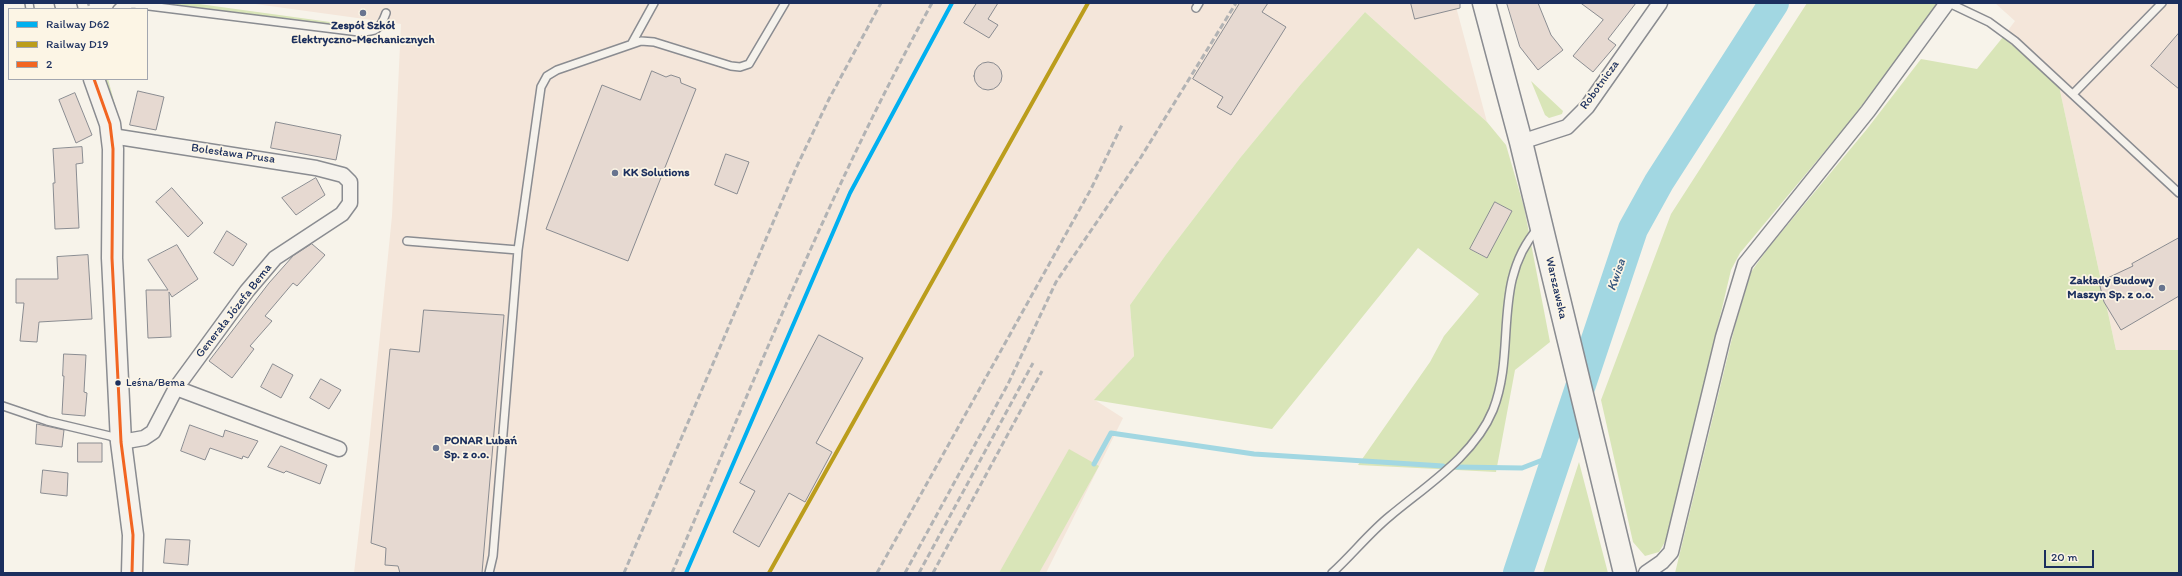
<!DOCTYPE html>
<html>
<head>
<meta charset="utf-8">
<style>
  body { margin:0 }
  #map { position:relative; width:2182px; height:576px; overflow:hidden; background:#f7f3ea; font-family:Itim,sans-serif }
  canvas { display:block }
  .frame { position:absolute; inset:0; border:4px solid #1b2f5e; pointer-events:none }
  .legend { position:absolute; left:8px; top:8px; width:140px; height:72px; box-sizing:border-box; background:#fcf5e5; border:1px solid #a2a6af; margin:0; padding:5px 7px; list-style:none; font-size:12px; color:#1b2f5e }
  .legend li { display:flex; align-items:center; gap:8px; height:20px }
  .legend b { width:20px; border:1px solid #a2a6af }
  .scale { position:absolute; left:2044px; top:550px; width:50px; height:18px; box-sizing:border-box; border:2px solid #1b2f5e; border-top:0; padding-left:5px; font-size:12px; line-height:14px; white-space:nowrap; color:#1b2f5e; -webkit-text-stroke:3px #fcf5e5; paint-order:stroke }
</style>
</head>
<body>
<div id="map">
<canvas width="2182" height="576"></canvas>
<div class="frame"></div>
<ul class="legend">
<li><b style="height:5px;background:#00b0f0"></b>Railway D62</li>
<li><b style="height:5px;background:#bb9d1c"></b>Railway D19</li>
<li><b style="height:5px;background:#f26522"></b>2</li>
</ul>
<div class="scale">20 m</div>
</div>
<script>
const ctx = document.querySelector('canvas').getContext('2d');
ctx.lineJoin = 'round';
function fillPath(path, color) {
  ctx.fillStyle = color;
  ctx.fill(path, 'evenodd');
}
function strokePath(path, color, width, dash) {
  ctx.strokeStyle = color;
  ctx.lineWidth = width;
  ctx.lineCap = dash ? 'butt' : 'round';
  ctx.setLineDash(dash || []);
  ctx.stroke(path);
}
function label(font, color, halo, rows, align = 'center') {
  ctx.font = font + ' Itim,sans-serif';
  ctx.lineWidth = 3.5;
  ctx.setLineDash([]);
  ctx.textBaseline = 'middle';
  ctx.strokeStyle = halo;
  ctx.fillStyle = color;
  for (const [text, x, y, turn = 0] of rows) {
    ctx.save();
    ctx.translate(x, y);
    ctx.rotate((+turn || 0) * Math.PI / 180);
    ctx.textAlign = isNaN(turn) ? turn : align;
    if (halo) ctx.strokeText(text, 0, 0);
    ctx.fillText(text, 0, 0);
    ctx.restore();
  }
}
const built = new Path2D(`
  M248 3H1455L1487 122 1365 12 1301 84 1240 158 1165 256 1130 305 1134 356 1095 400 1123 418 1046 573H354L369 444 392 216 401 24Z
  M1995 3H2179V350H2116L2059 86 2003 37 2015 21Z`);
const green = new Path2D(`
  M162 3H192L359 26 357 28Z
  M1807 3H1939L1850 121 1740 253 1731 270 1668 537 1659 552 1645 556 1633 542 1601 400 1671 214Z
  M1365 12 1487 122 1506 145 1524 207 1550 342 1515 370 1496 472 1358 465 1430 362 1444 336 1479 294 1418 248 1272 429 1094 400 1134 356 1130 305 1165 256 1240 158 1301 84ZM1495 202 1512 211 1486 258 1470 249Z
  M2003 37 2059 86 2116 350H2179V573H1675L1735 326 1751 272 1769 247 1867 129 1921 59 1977 69Z
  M104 79H108L120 123Z
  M1531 81 1563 111 1562 114 1549 118 1545 115Z
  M1069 449 1099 466 1039 573H999Z
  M1579 462 1608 573H1543Z`);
const stream = new Path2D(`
  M1094 464 1111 433 1254 454 1443 466
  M1456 467 1522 468 1558 454`);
const river = new Path2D(`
  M1518 573 1633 229 1659 182 1774 3`);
const building = new Path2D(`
  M977 3H998L988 19 998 25 989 38 964 23Z
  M1240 3H1268L1262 12 1286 27 1231 115 1217 107 1223 97 1193 79Z
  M1411 3H1460V8L1415 19Z
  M1507 3H1538L1551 35 1563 50 1538 70 1520 47Z
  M1581 3H1636L1608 39 1616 45 1593 72 1573 56 1603 20Z
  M2179 33V89L2151 66Z
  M974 76a14 14 0 1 1 28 0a14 14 0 1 1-28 0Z
  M652 71 666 77 671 75 680 78 681 83 696 89 628 261 546 229 602 85 640 100Z
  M138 91 164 97 156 130 130 125Z
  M75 93 92 135 76 143 59 100Z
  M276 122 341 135 336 160 271 148Z
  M82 147 83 163 76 164 79 228 55 229 53 183H55L53 149Z
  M726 154 749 162 737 194 715 185Z
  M316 178 325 195 296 215 282 198Z
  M172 188 203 223 188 237 156 202Z
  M1495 202 1512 211 1487 258 1470 249Z
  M227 231 247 244 233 266 214 253Z
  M2179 238V296L2121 330 2104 302 2099 282 2133 266 2132 264Z
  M312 244 325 255 297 286 293 283 265 316 272 321 250 346 254 349 232 378 209 361 269 283 293 256Z
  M177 245 198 279 172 297 169 292 171 337 148 338 146 290H168L148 260Z
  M88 255 92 319 39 322 37 342 20 341 24 303H16V279H58L57 257Z
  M424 310 504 315 482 573H400L398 566 385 565 386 548 371 543 390 349 419 352Z
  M819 335 863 358 816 443 832 452 805 502 789 493 759 547 733 532 755 491 740 483Z
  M64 354 86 355 84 392 87 393 85 416 62 414 64 376H63Z
  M273 364 293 375 281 398 261 387Z
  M321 379 341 390 329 409 310 398Z
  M37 424 64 430 62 447 36 444Z
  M190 425 223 437 225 430 258 441 248 458 243 456 242 459 210 448 205 460 181 451Z
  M78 443H102V462H78Z
  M281 446 327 465 320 484 286 471 284 473 268 467Z
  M43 470 68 473 67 496 41 493Z
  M166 539 190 540 188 565 164 563Z`);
const path = new Path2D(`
  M88 3 90 9`);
const service = new Path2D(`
  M29 3 30 9
  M1949 3 1989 22 2015 41 2179 193
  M1196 8 1199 3
  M117 9 120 6 133 4 359 32C376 32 380 30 386 13
  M632 43 654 3
  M2073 94 2162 3
  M407 241 518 250 541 87 547 76 557 70 641 41 654 42 731 66 740 67 749 64 785 3
  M3 406 47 421 110 436 119 441
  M489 573 493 556 518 250
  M1332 573C1352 555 1369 533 1390 516 1427 485 1474 456 1493 410 1517 349 1491 282 1538 228`);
const minor = new Path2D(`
  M112 136 316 168 343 175 350 182V203L342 214 275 258 247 291 176 388 153 432 144 438 121 442
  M1521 142 1567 127 1587 107 1660 3
  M176 388 339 449
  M1646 573 1662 562 1671 552 1723 337 1745 264 1868 111 1947 3`);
const secondary = new Path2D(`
  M65 3 67 9
  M94 79 110 124 113 149 112 258 121 442 133 535 132 573`);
const primary = new Path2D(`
  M1484 3 1521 142 1625 573`);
const rail = new Path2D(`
  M624 573 797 166 829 99 881 3
  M672 573C754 381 831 186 932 3
  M877 573 1091 189 1122 125
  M905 573 1008 384 1056 282 1141 157 1236 3
  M919 573 1033 363
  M933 573 1042 371`);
const bus1 = new Path2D(`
  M94 79 110 124 113 149 112 258 121 442 133 535 132 573`);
const rail1 = new Path2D(`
  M686 573 850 193 952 3`);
const rail2 = new Path2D(`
  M769 573 1088 3`);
const markers = [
  [363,13,4,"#68748f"],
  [615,173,4,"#68748f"],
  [2162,288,4,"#68748f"],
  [118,383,3.5,"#1b2f5e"],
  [436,448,4,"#68748f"]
];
const busNames = [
  ["Leśna/Bema",126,383]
];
const poiNames = [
  ["Zespół Szkół",363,26,"center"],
  ["Elektryczno-Mechanicznych",363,40,"center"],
  ["KK Solutions",623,173],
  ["Zakłady Budowy",2154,281,"right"],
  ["Maszyn Sp. z o.o.",2154,295,"right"],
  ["PONAR Lubań",444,441],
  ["Sp. z o.o.",444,455]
];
const streetNames = [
  ["Robotnicza",1600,85,-54],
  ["Bolesława Prusa",233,154,8],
  ["Warszawska",1556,288,77],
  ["Generała Józefa Bema",234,311,-52]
];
const waterNames = [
  ["Kwisa",1617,275,-71]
];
fillPath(built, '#f4e6da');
fillPath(green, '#d9e5b8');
strokePath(stream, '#a2d7e2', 5);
strokePath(river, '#a2d7e2', 30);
fillPath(building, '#e6d9d1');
strokePath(building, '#8a8c91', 1);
strokePath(service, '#8a8c91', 10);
strokePath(minor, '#8a8c91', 17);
strokePath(secondary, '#8a8c91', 23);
strokePath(primary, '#8a8c91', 25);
strokePath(path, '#b2b3b4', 2.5, [3, 3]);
strokePath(service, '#f5f2ec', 7);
strokePath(minor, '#f5f2ec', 14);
strokePath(secondary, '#f5f2ec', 20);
strokePath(primary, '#f5f2ec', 22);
strokePath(rail, '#b2b3b4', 3, [6, 3]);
strokePath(bus1, '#f26522', 3);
strokePath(rail1, '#00b0f0', 4);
strokePath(rail2, '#bb9d1c', 4);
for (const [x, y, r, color] of markers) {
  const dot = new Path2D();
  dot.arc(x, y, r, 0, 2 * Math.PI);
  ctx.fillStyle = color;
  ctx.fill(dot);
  strokePath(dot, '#fcf5e5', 1.5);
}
label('11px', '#1b2f5e', '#fcf5e5', busNames, 'left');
label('bold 12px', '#1b2f5e', '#fcf5e5', poiNames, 'left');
label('12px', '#1b2f5e', '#fcf5e5', streetNames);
label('italic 13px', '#34567e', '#fcf5e5', waterNames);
</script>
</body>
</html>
